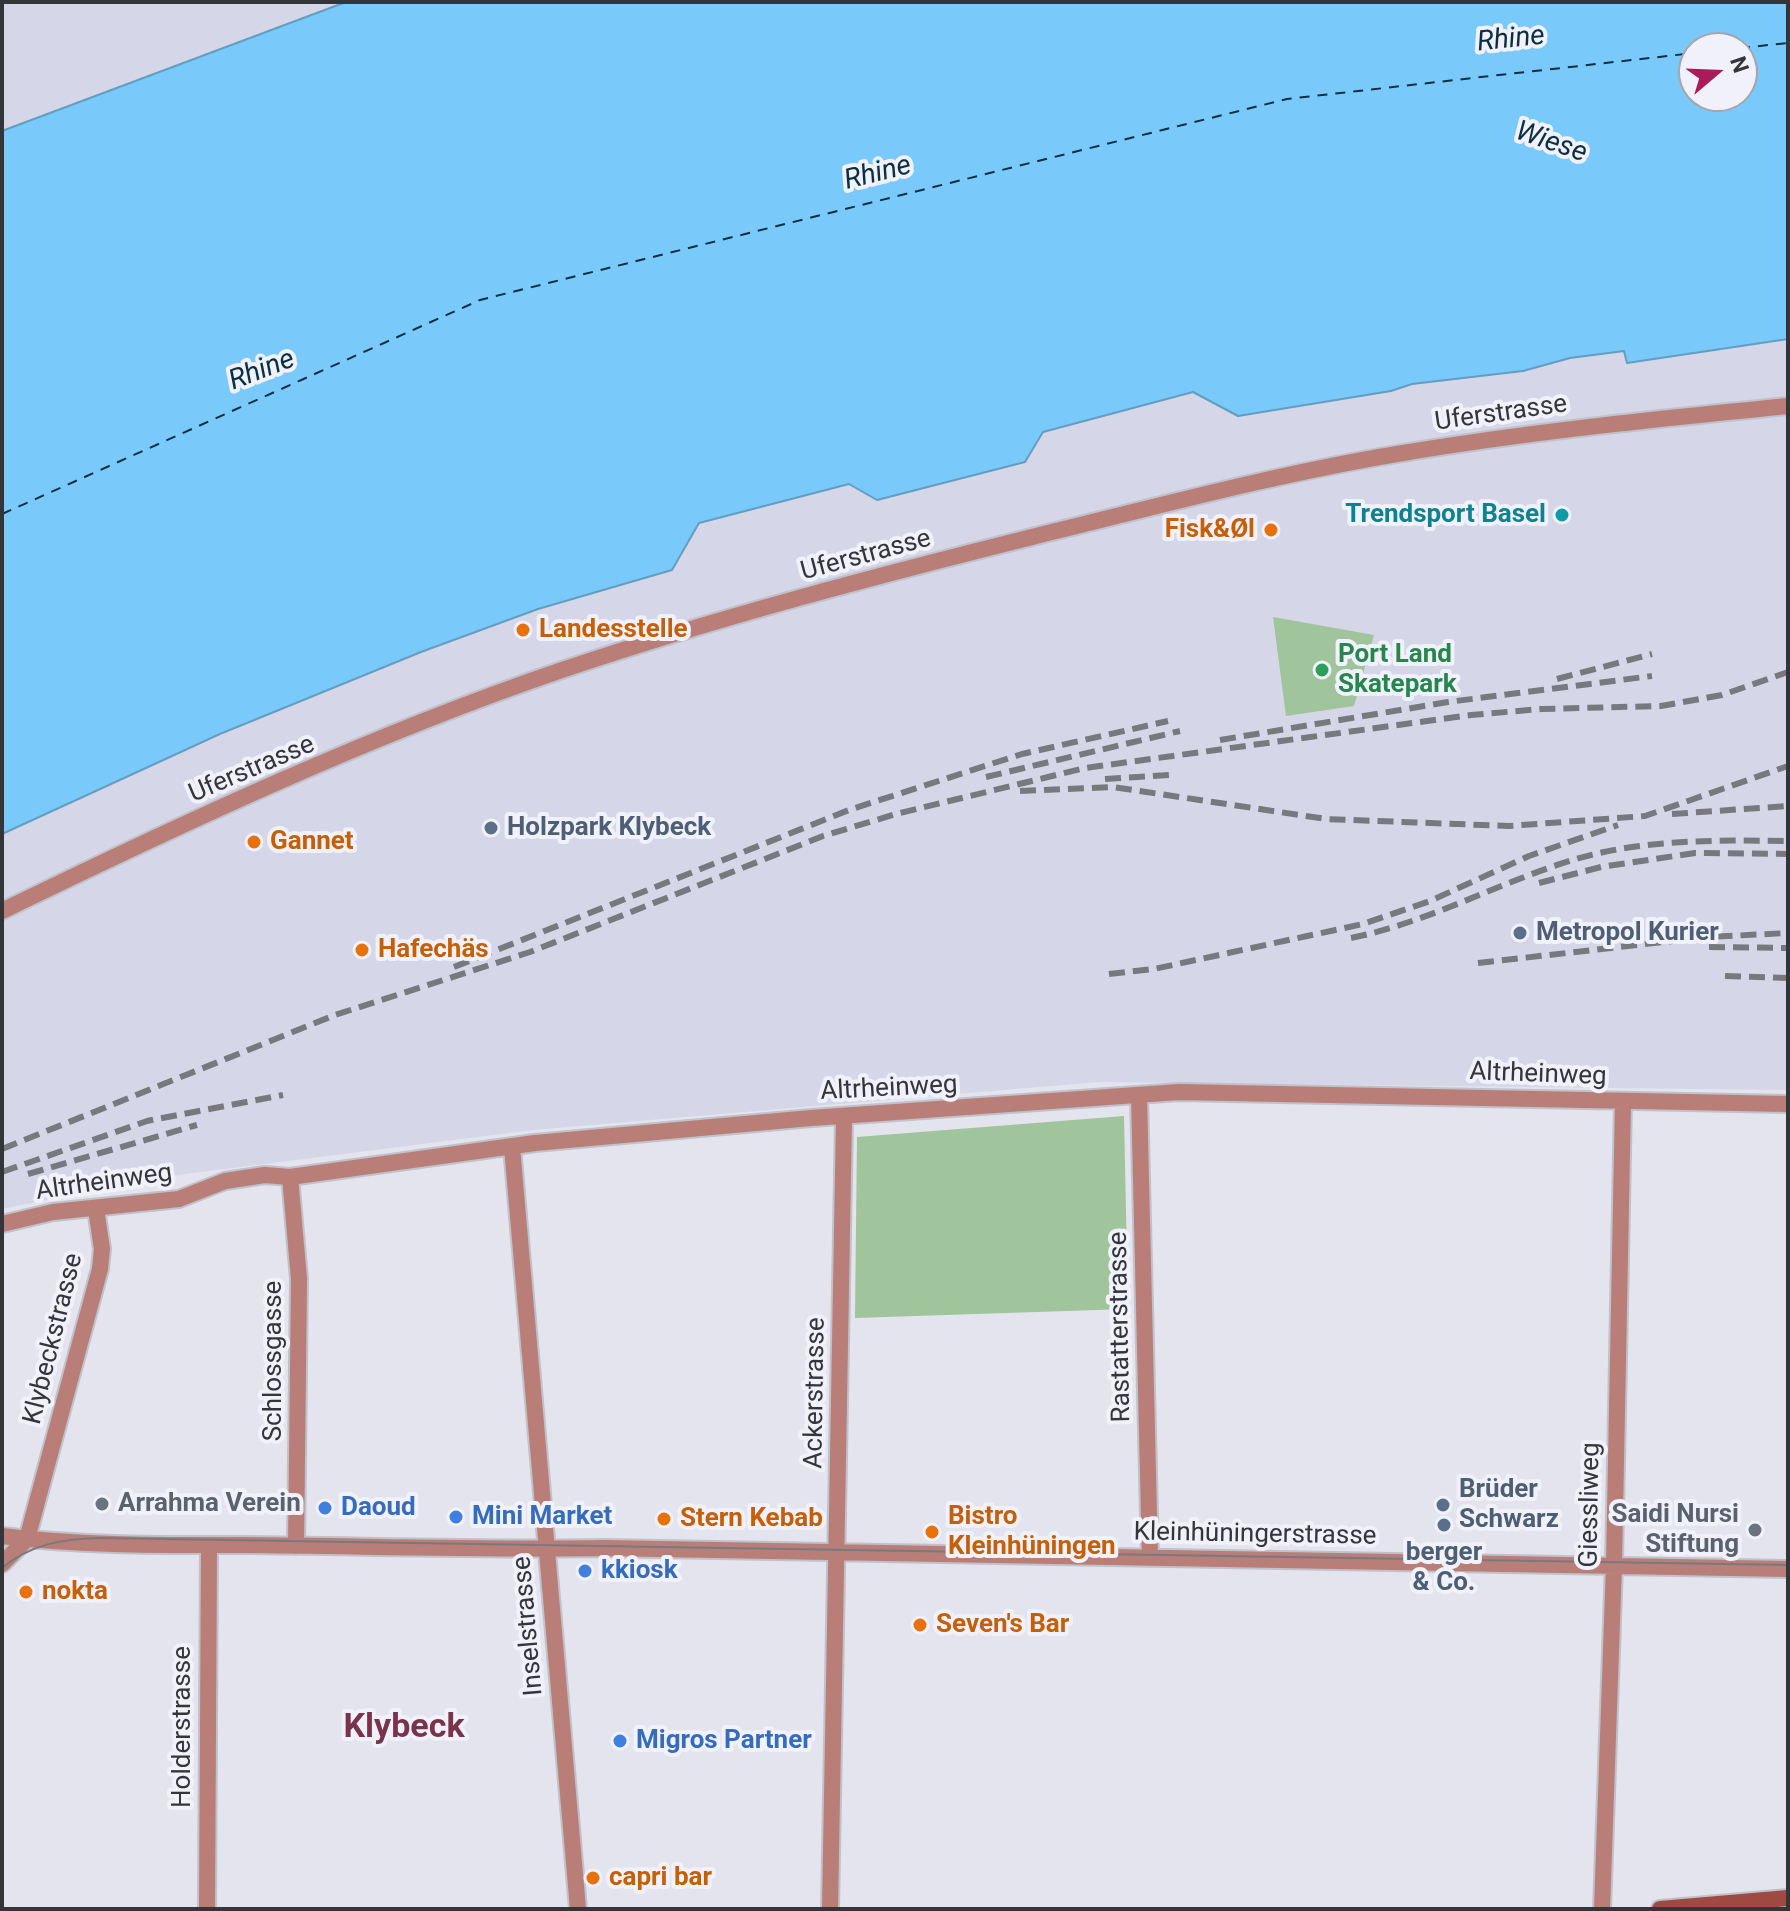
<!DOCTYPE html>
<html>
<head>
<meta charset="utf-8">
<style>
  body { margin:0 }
  #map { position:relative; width:1790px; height:1911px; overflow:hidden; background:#e3e4ee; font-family:Roboto,sans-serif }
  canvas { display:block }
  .frame { position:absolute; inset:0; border:4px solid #343539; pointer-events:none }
  .north { position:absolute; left:1678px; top:32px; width:80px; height:80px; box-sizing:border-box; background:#f0f1fb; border:2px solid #a5a6ad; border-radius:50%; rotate:71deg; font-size:22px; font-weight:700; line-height:32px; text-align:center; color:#343539 }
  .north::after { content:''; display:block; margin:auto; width:28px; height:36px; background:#aa1b59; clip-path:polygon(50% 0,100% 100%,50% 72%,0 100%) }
</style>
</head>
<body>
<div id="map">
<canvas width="1790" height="1911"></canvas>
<div class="frame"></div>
<div class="north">N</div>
</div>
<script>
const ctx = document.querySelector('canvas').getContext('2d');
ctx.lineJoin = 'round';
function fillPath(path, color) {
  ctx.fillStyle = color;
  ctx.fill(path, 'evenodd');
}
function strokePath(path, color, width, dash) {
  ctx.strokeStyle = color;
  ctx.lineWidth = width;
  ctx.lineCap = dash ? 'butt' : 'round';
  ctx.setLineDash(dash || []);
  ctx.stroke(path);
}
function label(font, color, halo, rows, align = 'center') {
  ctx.font = font + ' Roboto,sans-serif';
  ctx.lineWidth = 8;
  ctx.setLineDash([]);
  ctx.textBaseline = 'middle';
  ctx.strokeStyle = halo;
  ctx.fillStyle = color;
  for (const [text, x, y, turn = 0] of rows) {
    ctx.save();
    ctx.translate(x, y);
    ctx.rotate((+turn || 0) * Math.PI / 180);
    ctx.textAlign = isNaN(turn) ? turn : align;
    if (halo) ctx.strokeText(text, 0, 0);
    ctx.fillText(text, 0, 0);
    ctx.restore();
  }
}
const built = new Path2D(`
  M2 2H358L2 135Z
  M1788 339V1090L1098 1082 533 1130 154 1178 2 1209V834L57 807 352 678 538 609 672 570 699 523 1193 392 1238 416 1391 391 1412 384 1523 371 1570 358 1625 351 1628 363Z`);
const green = new Path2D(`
  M1273 617 1374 635 1354 706 1286 716Z
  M1124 1116 1128 1309 855 1318 857 1137Z`);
const water = new Path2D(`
  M346 2H1788V339L1627 363 1624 351 1570 358 1523 371 1412 384 1391 391 1238 416 1193 392 1043 432 1025 462 877 500 849 484 699 523 672 570 538 609 421 652 220 734 2 834V131ZM1694 48H1742V96H1694Z`);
const ferry = new Path2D(`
  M1740 48 1788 43
  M2 514 480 300 1287 99 1694 53`);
const street = new Path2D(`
  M2 911C183 823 371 735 562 670 719 617 880 575 1040 535 1159 506 1277 474 1397 454 1527 432 1657 419 1788 406
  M1139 1095 1150 1558
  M512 1147 578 1909
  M290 1177 299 1279 296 1546
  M2 1224 53 1212 179 1199 225 1181 265 1175 290 1177 535 1143 811 1118 1179 1092 1788 1104
  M2 1536C82 1546 164 1545 245 1545 364 1546 483 1550 603 1548L1788 1569
  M2 1564 27 1539 100 1269 102 1249 96 1209
  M207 1909 209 1545
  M830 1909 844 1118
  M1602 1909 1614 1564 1623 1102`);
const secondary = new Path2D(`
  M1660 1909 1788 1898`);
const tram = new Path2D(`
  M2 1568C31 1544 62 1539 99 1538L1788 1565
  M1786 1909H1788`);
const rail = new Path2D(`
  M1557 679 1652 654
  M1220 740 1448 702 1652 676
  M986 777 1180 731
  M1105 779 1169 775
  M1020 791 1113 787 1326 819 1509 826 1645 816 1788 766
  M1672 814 1788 806
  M1539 883 1601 867 1695 853 1788 854
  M1351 938C1430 922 1499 882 1576 859 1645 839 1717 840 1788 841
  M1709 947 1788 948
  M1478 963 1708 937 1788 933
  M454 967 849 810 1022 754 1168 721
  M1109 974 1154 969 1363 924 1430 901 1529 856 1618 825
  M1725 976 1788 978
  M2 1149 335 1015 530 952 823 836 896 814 1085 768 1471 715 1541 709 1661 706 1722 695 1788 672
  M2 1172 147 1121 283 1095
  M28 1174 197 1125`);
const markers = [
  [1562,515,8,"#0f9aa8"],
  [1271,530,8,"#e8710a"],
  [523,630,8,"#e8710a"],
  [1322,670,8,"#2e9e5b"],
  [491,828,8,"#5c6f8a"],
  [254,842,8,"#e8710a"],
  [1520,933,8,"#5c6f8a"],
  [362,950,8,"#e8710a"],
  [102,1504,8,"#6b7280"],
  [1443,1505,8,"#5c6f8a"],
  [325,1508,8,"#3f7fe0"],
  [456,1517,8,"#3f7fe0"],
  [664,1519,8,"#e8710a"],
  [1444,1525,8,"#5c6f8a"],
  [1755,1530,8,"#6b7280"],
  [932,1532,8,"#e8710a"],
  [585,1571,8,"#3f7fe0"],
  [26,1592,8,"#e8710a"],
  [920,1625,8,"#e8710a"],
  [620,1741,8,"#3f7fe0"],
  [593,1878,8,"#e8710a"]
];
const streetNames = [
  ["Uferstrasse",1501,414,-8],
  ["Uferstrasse",866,556,-15],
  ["Uferstrasse",252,770,-23],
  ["Altrheinweg",1538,1075,2],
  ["Altrheinweg",889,1089,-3],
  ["Altrheinweg",104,1183,-8],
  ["Rastatterstrasse",1121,1327,-91],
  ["Klybeckstrasse",54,1339,-76],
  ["Schlossgasse",274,1361,-90],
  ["Ackerstrasse",816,1393,-89],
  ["Giessliweg",1591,1505,-89],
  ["Kleinhüningerstrasse",1255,1535,1],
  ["Inselstrasse",529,1626,-95],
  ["Holderstrasse",183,1727,-90]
];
const cultureNames = [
  ["Trendsport Basel",1546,515]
];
const foodNames = [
  ["Fisk&Øl",1255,530,"right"],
  ["Landesstelle",539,630],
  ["Gannet",270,842],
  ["Hafechäs",378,950],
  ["Bistro",948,1517],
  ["Kleinhüningen",948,1547],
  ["Stern Kebab",680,1519],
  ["nokta",42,1592],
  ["Seven's Bar",936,1625],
  ["capri bar",609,1878]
];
const leisureNames = [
  ["Port Land",1338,655],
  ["Skatepark",1338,685]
];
const serviceNames = [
  ["Holzpark Klybeck",507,828],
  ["Metropol Kurier",1536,933],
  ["Brüder",1459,1490],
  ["Schwarz",1459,1520],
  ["berger",1444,1553,"center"],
  ["& Co.",1444,1583,"center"]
];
const worshipNames = [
  ["Arrahma Verein",118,1504],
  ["Saidi Nursi",1739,1515,"right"],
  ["Stiftung",1739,1545,"right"]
];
const shopNames = [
  ["Daoud",341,1508],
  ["Mini Market",472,1517],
  ["kkiosk",601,1571],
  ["Migros Partner",636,1741]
];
const waterNames = [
  ["Rhine",1511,40,-6],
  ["Wiese",1551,143,19],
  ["Rhine",878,174,-14],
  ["Rhine",262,371,-21]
];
const districtNames = [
  ["Klybeck",404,1728]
];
fillPath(built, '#d5d7e8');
fillPath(green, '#a0c49b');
fillPath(water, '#79cafb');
strokePath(water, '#649dc1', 2);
strokePath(ferry, '#0a2f43', 2, [10, 8]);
strokePath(street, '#c0c1ca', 20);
strokePath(secondary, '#c0c1ca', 20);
strokePath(street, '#b97e77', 16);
strokePath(secondary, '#9e4a42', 16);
strokePath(tram, '#78797f', 2);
strokePath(rail, '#78797f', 6, [16, 8]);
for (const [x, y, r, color] of markers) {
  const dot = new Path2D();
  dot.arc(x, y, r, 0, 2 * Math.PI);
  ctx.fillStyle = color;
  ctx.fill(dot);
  strokePath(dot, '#f0f1fb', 3);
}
label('26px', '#343539', '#f0f1fb', streetNames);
label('bold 26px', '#0d838f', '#f0f1fb', cultureNames, 'right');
label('bold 26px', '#c56008', '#f0f1fb', foodNames, 'left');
label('bold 26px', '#27864d', '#f0f1fb', leisureNames, 'left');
label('bold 26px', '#4e5e75', '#f0f1fb', serviceNames, 'left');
label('bold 26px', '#5b616d', '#f0f1fb', worshipNames, 'left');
label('bold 26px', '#366cbe', '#f0f1fb', shopNames, 'left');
label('italic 28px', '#0a2f43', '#f0f1fb', waterNames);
label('bold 34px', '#79334a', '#f0f1fb', districtNames);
</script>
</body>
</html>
